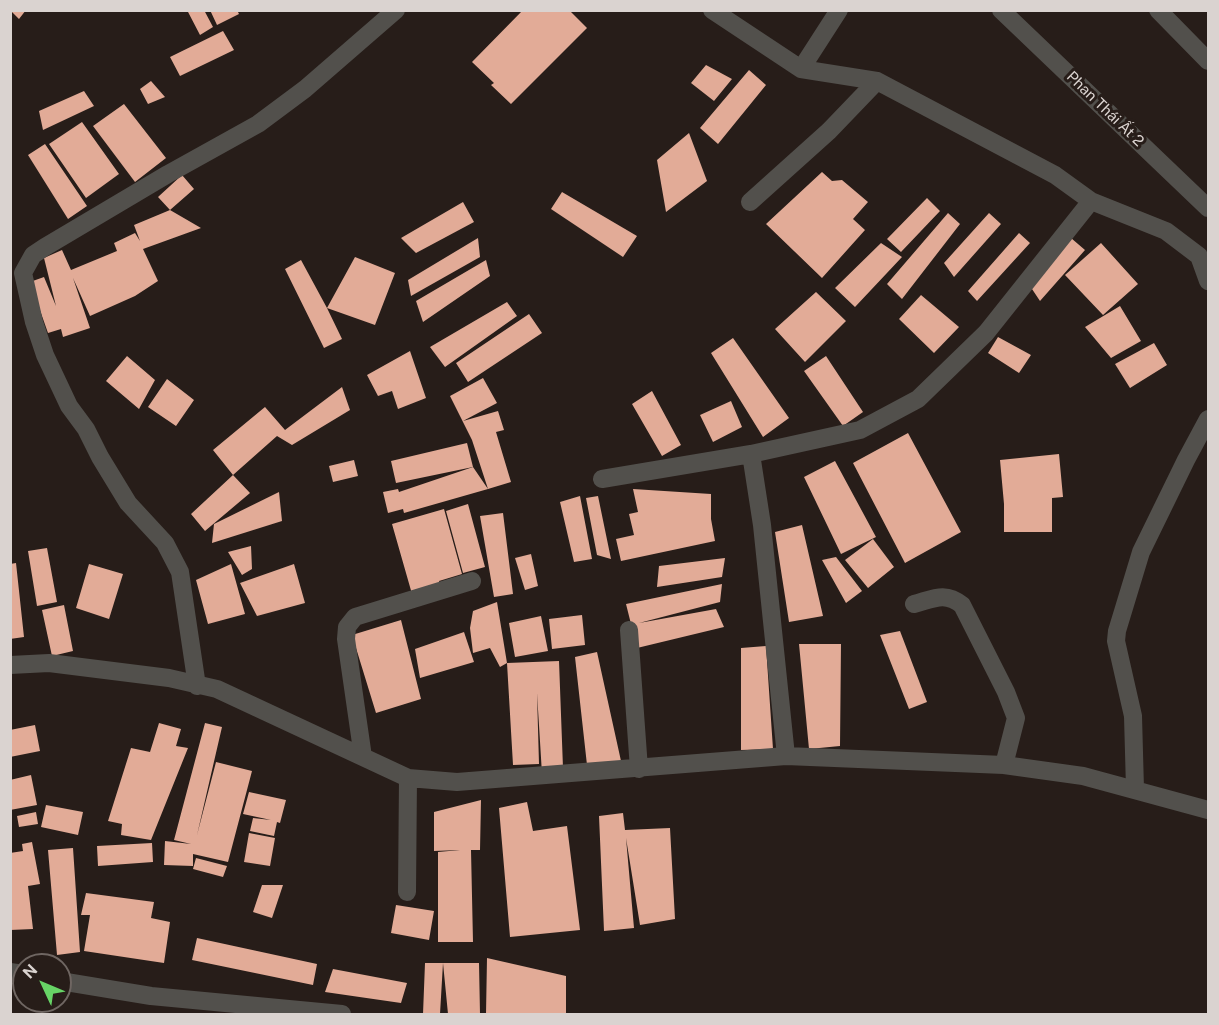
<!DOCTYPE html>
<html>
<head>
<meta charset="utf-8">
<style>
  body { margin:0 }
  #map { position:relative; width:1219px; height:1025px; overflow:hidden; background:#271d19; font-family:"Public Sans",sans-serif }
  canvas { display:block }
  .frame { position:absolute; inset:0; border:12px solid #dad3d0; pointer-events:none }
  .north { position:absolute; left:12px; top:953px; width:60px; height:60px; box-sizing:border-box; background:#271d19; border:2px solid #6f6662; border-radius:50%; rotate:314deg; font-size:16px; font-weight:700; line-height:24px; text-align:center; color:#dad3d0 }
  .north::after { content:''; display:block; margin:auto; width:21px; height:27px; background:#67d466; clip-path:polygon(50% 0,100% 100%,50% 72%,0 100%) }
</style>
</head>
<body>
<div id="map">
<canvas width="1219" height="1025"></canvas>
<div class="frame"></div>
<div class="north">N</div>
</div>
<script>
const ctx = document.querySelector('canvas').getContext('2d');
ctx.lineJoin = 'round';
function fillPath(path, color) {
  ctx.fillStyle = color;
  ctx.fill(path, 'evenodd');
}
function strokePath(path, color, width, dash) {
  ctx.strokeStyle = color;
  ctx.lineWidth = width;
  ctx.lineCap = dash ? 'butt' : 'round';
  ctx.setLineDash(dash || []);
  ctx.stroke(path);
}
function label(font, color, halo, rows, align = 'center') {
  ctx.font = font + ' "Public Sans",sans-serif';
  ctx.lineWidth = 6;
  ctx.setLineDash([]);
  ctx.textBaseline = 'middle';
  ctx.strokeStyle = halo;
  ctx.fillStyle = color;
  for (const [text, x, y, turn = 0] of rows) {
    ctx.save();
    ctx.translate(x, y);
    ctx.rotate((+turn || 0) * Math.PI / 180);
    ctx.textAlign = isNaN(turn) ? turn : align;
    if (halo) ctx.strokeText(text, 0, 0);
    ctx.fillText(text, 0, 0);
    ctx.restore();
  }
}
const building = new Path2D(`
  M10 10H26L19 19Z
  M187 10H204L213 27 200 35Z
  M210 10H237L239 14 217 25Z
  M523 10H569L587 28 511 104 491 85 494 83 472 62Z
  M223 31 234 50 180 76 170 57Z
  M706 65 732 79 714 101 691 83Z
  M749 70 766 85 718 144 700 128Z
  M151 81 165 97 148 104 140 89Z
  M84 91 94 106 43 130 39 111Z
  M124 104 166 158 135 182 93 126Z
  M82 122 119 174 86 198 49 144Z
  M689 133 707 181 666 212 657 160Z
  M45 144 87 206 68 219 28 155Z
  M822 172 832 181 842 180 868 202 853 219 865 230 822 278 766 224Z
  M182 175 194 189 170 210 201 228 143 249 158 281 135 296 90 316 73 278 90 328 63 337 61 329 48 333 30 282 44 277 56 306 44 258 62 250 71 270 117 251 114 243 135 233 140 241 134 225 170 210 158 197Z
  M562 192 637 236 623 257 551 209Z
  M927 198 940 211 901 252 887 239Z
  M463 202 474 222 416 253 401 238Z
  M948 213 960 224 902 299 887 284Z
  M989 213 1001 224 954 277 944 263Z
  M1019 233 1030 243 977 301 968 291Z
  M478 238 480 257 411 296 408 280Z
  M1071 238 1085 250 1040 301 1030 286Z
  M881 243 902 257 855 307 835 288Z
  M1101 243 1138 284 1103 315 1065 275Z
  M355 257 395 273 375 325 327 308 342 339 324 348 285 269 301 260 327 308Z
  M486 260 490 276 423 322 416 301Z
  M816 292 846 321 805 362 775 329Z
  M921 295 959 327 934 353 899 319Z
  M507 302 517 316 445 367 430 347Z
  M1120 306 1141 341 1111 358 1085 327Z
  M529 314 542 333 468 382 456 363Z
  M998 337 1031 355 1019 373 988 353Z
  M733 338 789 418 763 437 711 353Z
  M1154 343 1167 365 1130 388 1115 364Z
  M410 351 426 398 398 409 392 391 378 396 367 375Z
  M127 356 155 380 139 409 106 381Z
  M826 356 863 412 843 426 804 371Z
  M483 378 497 403 463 421 498 411 504 430 496 432 511 482 488 489 472 440 450 396Z
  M167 379 194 400 176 426 148 407Z
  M342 387 350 410 292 445 277 436 233 475 213 450 265 407 285 430Z
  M652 391 681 445 662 456 632 404Z
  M731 401 742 427 713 442 700 415Z
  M908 433 961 532 905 563 853 463Z
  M467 443 473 467 488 489 404 513 403 509 388 513 383 492 398 489 399 492 473 467 396 483 391 461Z
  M1059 454 1063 497 1052 498V532H1004V504L1000 460Z
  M354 460 358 476 333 482 329 466Z
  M835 461 876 537 841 554 804 477Z
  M233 475 250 493 205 531 191 514Z
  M633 489 711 494V519L715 541 621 561 616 539 634 535 629 514 638 512Z
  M279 492 282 521 212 543 214 524Z
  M580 496 592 559 574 562 560 502Z
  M598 496 611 559 597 555 586 498Z
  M468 504 485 567 463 573 446 511Z
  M444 509 462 574 439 581 440 585 412 594 392 524Z
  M503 513 513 594 494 597 480 516Z
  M802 525 823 616 789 622 775 532Z
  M873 539 894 567 868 588 845 560Z
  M251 546 252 569 242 575 228 552Z
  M47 548 57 602 37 606 28 551Z
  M531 554 538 586 525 590 515 558Z
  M836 557 862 591 846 603 822 560Z
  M725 558 722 577 657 587 659 566Z
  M16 563 24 637 10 639V564Z
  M89 564 123 574 109 619 76 608Z
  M231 564 245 614 208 624 196 580Z
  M294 564 305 603 257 616 240 583Z
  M722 584 720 602 639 623 716 609 724 627 637 648 626 604Z
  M497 602 507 663 559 661 563 768 542 774 537 693 539 764 513 765 507 663 500 667 490 648 473 653 470 628 473 611Z
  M64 605 73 651 52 656 42 610Z
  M582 615 585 645 552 649 549 619Z
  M541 616 548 651 515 657 509 623Z
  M401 620 421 699 376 713 352 635Z
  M900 631 927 702 909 709 880 635Z
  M464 632 474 662 420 678 415 649Z
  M799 644H841L840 746 809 749Z
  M766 646 773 749 741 750V648Z
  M597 652 621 761 587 765 575 657Z
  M159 723 181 729 176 746 188 748 151 840 121 835 122 824 108 821 131 748 150 752Z
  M205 723 222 727 197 835 216 762 252 771 228 862 193 854V866L164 865 165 841 191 844 174 840Z
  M35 725 40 751 10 757V730Z
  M31 775 37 805 10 810V780Z
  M249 792 286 800 280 823 277 822 274 836 250 831 253 818 271 820 243 814Z
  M481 800 480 850H471L473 942H438V852L460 850 434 851V812Z
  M527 802 533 831 567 826 580 930 510 937 499 808Z
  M46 805 83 812 78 835 41 827Z
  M36 812 38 824 19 827 17 816Z
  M623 813 625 830 670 828 675 919 640 925 626 838 634 928 604 931 599 816Z
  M249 833 275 838 270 866 244 862Z
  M32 842 40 884 28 886 33 929 10 930V853L23 851 22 844Z
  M152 843 153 862 98 866 97 846Z
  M73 848 80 952 57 955 48 850Z
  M196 858 227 866 223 877 193 869Z
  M262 885H283L272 918 253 912Z
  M86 893 154 902 151 918 170 922 164 963 84 951 90 915H81Z
  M396 905 434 911 429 940 391 933Z
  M197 938 317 964 313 985 192 960Z
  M487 958 566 976V1014H486Z
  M425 963H479L480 1014H448L443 963 440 1014H423Z
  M333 969 407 983 401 1003 325 992Z`);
const street = new Path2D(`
  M712 10 801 69 877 81 1055 175 1091 201 1166 231 1199 256 1208 281
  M1001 10 1208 208
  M1158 10 1208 61
  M801 69 839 10
  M750 202 829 131 877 81
  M751 454 762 525 786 756
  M602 479 751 454 860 430 918 399 986 333 1091 201
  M914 604C933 599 945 591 962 605L1006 692 1016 718 1004 765
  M629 630 639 769
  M10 665 49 663 169 678 217 689 408 778 457 782 786 756 1004 765 1083 776 1208 810
  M197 686 180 572 165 543 128 503 100 457 86 429 69 406 45 355 34 322 23 273 33 255 45 247 168 174 258 124 305 89 396 10
  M363 757 346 639 347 627 355 617 472 581
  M1135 789 1133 716 1116 641 1117 631 1141 552 1186 460 1208 419
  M407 892 408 778
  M10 972 24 974
  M60 981 151 996 342 1014`);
const streetNames = [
  ["Phan Thái Ất 2",1105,109,44]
];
fillPath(building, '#e2ab97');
strokePath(street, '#52504c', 18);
label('15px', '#dad3d0', '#271d19', streetNames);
</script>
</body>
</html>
